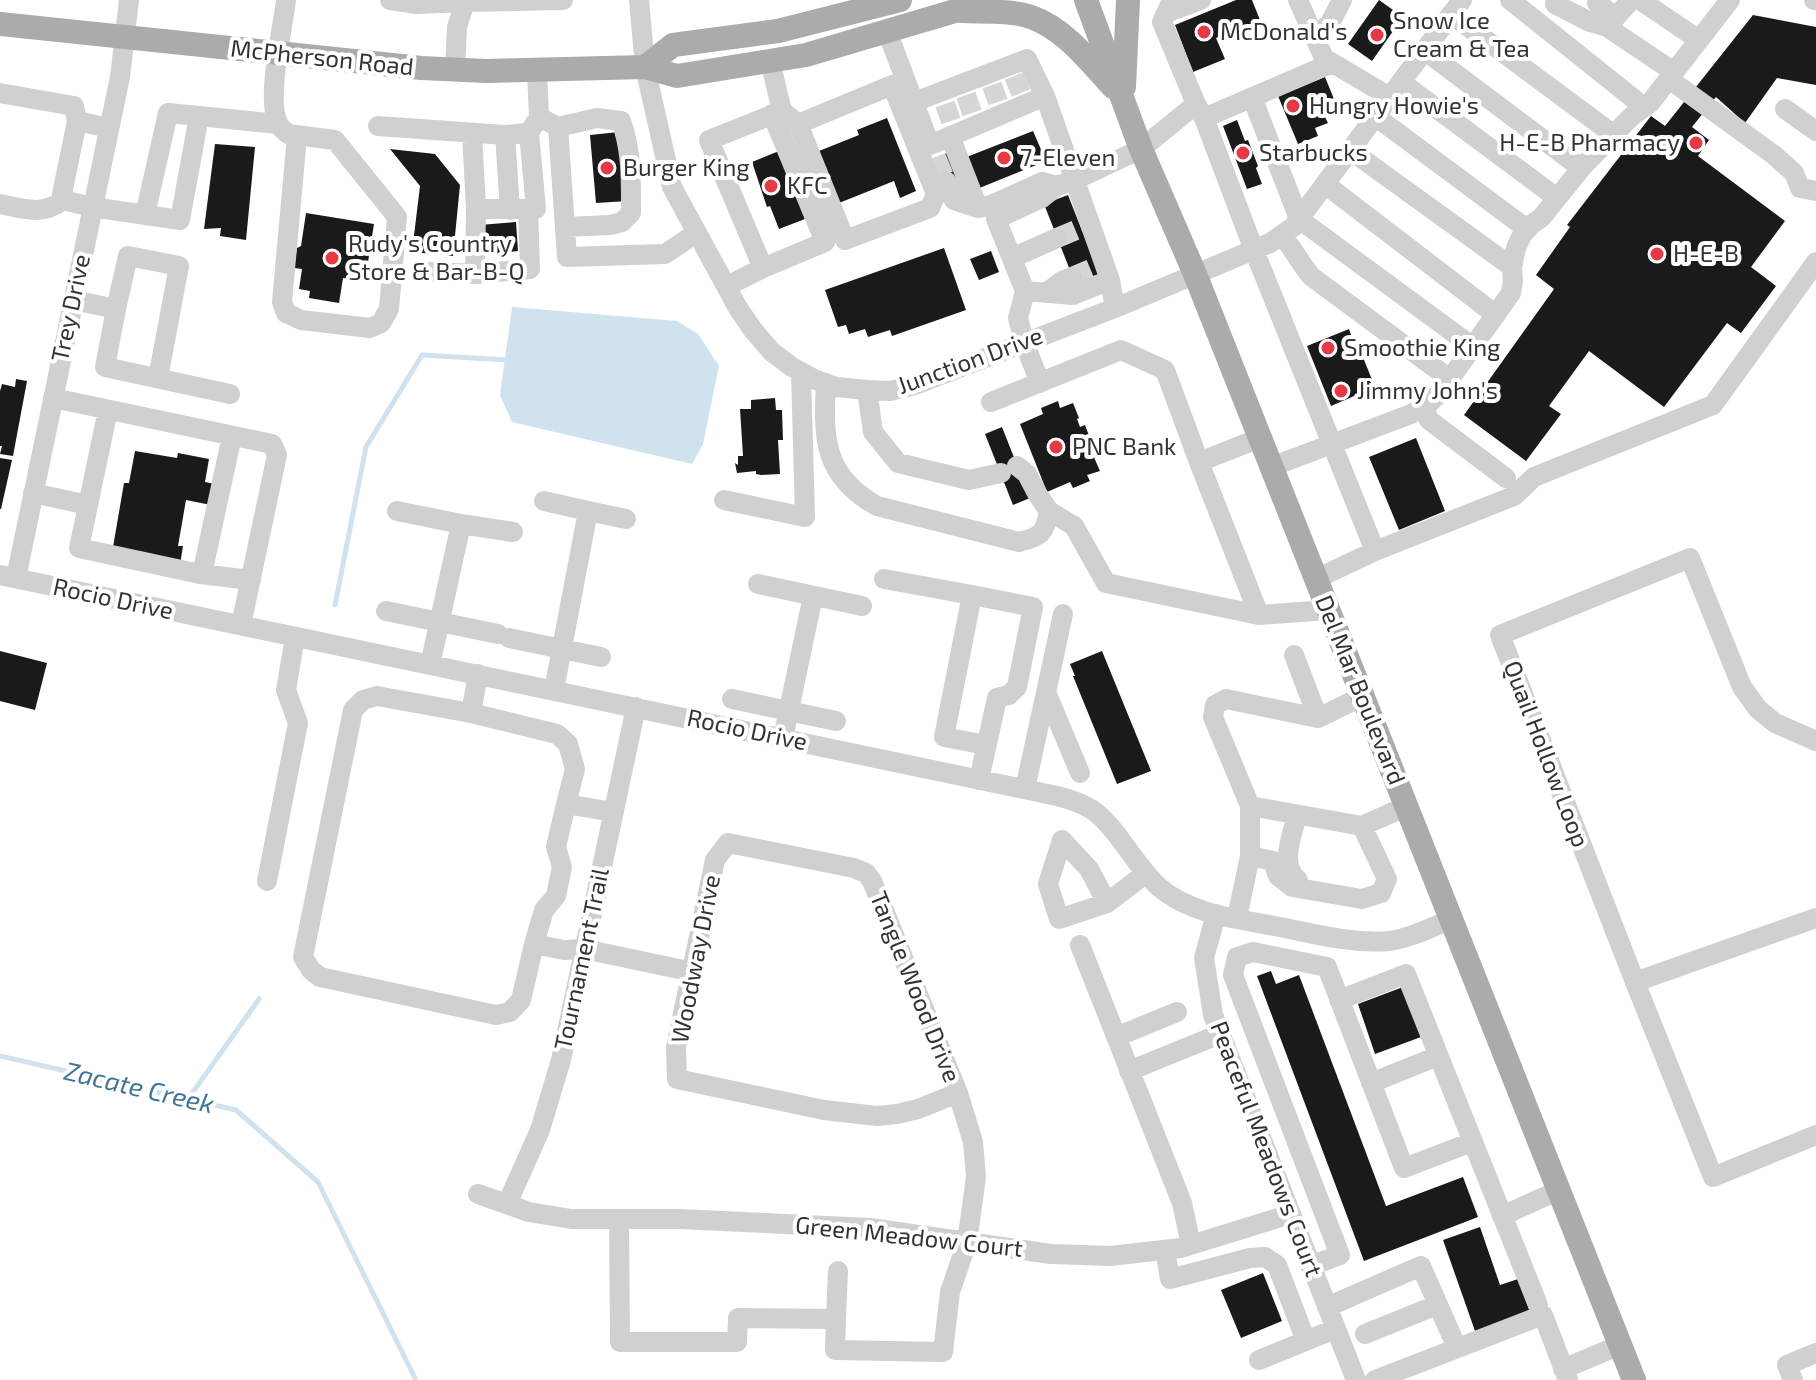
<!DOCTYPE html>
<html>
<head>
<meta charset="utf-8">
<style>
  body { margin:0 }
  canvas { display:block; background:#fff }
</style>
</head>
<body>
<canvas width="1816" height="1380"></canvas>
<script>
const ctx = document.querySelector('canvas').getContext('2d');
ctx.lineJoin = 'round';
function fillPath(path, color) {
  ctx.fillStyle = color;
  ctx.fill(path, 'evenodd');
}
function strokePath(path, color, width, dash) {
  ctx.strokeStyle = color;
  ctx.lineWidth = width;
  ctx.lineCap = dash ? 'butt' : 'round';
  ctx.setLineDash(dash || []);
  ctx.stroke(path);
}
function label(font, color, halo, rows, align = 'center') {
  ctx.font = font + ' "Exo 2",sans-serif';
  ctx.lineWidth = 8;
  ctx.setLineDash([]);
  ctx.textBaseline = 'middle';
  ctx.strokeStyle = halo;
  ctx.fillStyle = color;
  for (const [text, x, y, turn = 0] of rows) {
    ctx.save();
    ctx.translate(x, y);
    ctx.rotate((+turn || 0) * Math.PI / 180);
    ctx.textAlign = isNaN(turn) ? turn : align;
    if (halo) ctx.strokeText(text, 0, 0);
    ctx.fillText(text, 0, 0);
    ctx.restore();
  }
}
const water = new Path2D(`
  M512 307 677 321 698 334 719 366 703 444 692 464 512 422 500 395Z`);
const stream = new Path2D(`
  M335 605 366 447 422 355 508 360
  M0 1056 236 1110 318 1182 416 1380
  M188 1099 259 999`);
const building = new Path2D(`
  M1236 0H1252L1260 20 1216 38 1225 59 1193 72 1175 25Z
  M1379 0 1403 17 1372 61 1348 44Z
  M1753 15 1816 27V85L1777 78 1745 123 1716 97 1692 127 1709 140 1698 156 1785 221 1751 267 1776 286 1741 333 1727 323 1664 407 1589 351 1549 406 1561 414 1526 461 1464 415 1554 289 1536 275 1570 227 1567 225 1651 116 1665 126Z
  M1325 77 1338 109 1324 115 1328 123 1315 128 1318 136 1298 144 1278 96Z
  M887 118 916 191 900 198 894 181 839 203 819 151 859 135 857 130Z
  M1237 120 1245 141 1248 140 1258 166 1256 168 1262 184 1247 189 1223 126Z
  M1033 131 1046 161 977 189 964 158Z
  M619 132 628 201 596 203 590 135Z
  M215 144 255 147 246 240 220 236 221 228 204 229Z
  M390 149 435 154 460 185 453 256 412 252 420 186Z
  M779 151 805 219 779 229 770 206 767 207 752 162Z
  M947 153 957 177 941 183 932 159Z
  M1068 195 1099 274 1075 283 1044 204Z
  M306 213 374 224 365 281 343 278 339 303 309 298 310 291 299 289 302 269 294 268 297 248 301 246Z
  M516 222 518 251 483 255 480 225Z
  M944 248 966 310 892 336 890 330 868 337 865 329 849 334 846 325 838 327 825 290Z
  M991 251 999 272 979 280 970 259Z
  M1349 329 1357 352 1360 350 1375 387 1331 406 1307 346Z
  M16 379 27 381 13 456 0 454 2 446H0V391L2 384 15 387Z
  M775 398 776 410H782L783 440H778L780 474 761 475 756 474V471L737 473 735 463 738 465V456H743L740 409H751V400Z
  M1058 401 1060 408 1073 403 1079 418 1077 419 1080 427 1085 425 1093 446 1088 448 1091 456 1093 455 1100 471 1087 475 1090 481 1073 488 1070 482 1047 492 1020 424 1043 414 1041 408Z
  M1002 427 1030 498 1013 505 985 434Z
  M1416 438 1445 511 1399 530 1369 457Z
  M135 451 177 458 178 453 209 459 205 482 215 484 211 505 186 500 178 546H183L180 565 112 553 124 483H129Z
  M0 458 12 460 1 509H0Z
  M0 651 47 663 35 710 0 701Z
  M1102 651 1151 771 1117 784 1073 676H1075L1070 664Z
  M1271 971 1276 984 1299 975 1386 1206 1463 1177 1478 1217 1364 1261 1257 976Z
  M1403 987 1421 1037 1375 1054 1358 1004Z
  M1480 1227 1500 1285 1518 1279 1530 1312 1475 1331 1443 1240Z
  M1263 1273 1282 1321 1241 1338 1221 1290Z`);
const minorTunnel = new Path2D(`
  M1014 76 1021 93
  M992 85 998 102
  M966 95 972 113
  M945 104 951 121
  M936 157 946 181
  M1057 238 1081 228
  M1072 277 1096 267`);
const minor = new Path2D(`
  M286 0C283 28 265 102 279 125 282 129 285 131 288 134L335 140 397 217 389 309 381 323 370 328 301 320 286 313 282 302 297 136
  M390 0 417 4 465 2V0
  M639 0 645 67 672 187 738 308 753 330 772 352 792 367 816 380 836 387 867 390 890 391 915 385 1115 308 1270 243 1293 227 1462 0
  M1172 0 1162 22 1196 104
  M1298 0 1324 58 1390 97
  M1510 0 1644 107
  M1640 0 1699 40
  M1814 0H1816
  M1597 3 1616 17
  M1555 4 1590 22 1607 27 1674 72
  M1166 13 1201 0
  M1451 14 1614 135
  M1607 27 1631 0
  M887 31 930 145 1045 96 1110 280 1115 308
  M1314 38 1330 23 1342 0
  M1424 50 1581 168
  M770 61 782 111 798 124 902 81
  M1332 63 1204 118 1254 250 1375 551
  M455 70 457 27 465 2 563 0
  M537 71 539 117 558 127 567 257 665 254 696 233
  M1669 79 1774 155 1794 173 1800 188 1816 191
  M1401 82 1557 198
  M0 93 74 106 77 121 109 128
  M1252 97 1299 219 1473 347
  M914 102 1027 59 1045 96
  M1785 109 1816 131
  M1375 116 1527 229
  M77 121 62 194 63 200 92 207 180 220 199 116 278 124
  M798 124 845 240 930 208 936 194 892 85
  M378 126 505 135 529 133 535 123
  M558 127 597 118 621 121C632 150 631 183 631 213L622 222 610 225 566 227
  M472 133 476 209
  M505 135 510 210
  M950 136 978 208
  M1350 150 1512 267
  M946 181 954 200 978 208 991 205 1042 182 1057 186 1075 180 1141 149 1196 104 1204 118
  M1325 184 1496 315
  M0 204C24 209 43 216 63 200
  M528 209 530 269 475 274 476 209H536L529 133
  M145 215 168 113 199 116
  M1282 236C1294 249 1300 264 1312 277L1450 379
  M1012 258 1057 238
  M763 268 825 242 772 114
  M431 272 475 274
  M727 286 763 268 709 140 782 111
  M1025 291 1073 295 1110 280
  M1046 293 1062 281 1072 277
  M73 300 116 309 105 367 230 394
  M116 309 128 256 179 266 158 378
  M826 383C823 438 823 476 877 506L1019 542C1041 537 1045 533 1049 511
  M1040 383 1024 342 1018 318 1025 291 996 219 1042 198 1057 186
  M867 390 873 432 898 463 969 480 1001 473
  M53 398 272 444 277 455 241 625
  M991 402 1121 350 1165 370 1199 462 1260 438
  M1424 407 1429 420 1506 478
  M108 410 79 548 200 574 251 580
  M1199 462 1259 615
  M1017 466 1027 474 1038 495 1049 511 1074 526 1106 583 1259 615 1328 610
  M1271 467 1411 414 1427 405 1440 393 1511 293 1513 281 1512 267 1516 248 1522 235 1532 224 1541 218 1583 166 1631 117 1650 103 1730 0
  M33 493 88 505
  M724 500 805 517 801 372
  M544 501 588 511
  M397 511 461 524
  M202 574 232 436
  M0 575 1057 796C1069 799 1081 803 1091 809 1116 825 1135 866 1159 887 1191 915 1240 919 1280 927 1315 934 1352 944 1389 941 1411 938 1432 927 1452 919
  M16 578 120 77 129 0
  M884 579 972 595
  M1316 579 1375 551 1514 496 1534 477 1713 405 1816 262
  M758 584 862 606
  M386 611 498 634
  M509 638 601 657
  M1294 655 1318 718
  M430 665 461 524 513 532
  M478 674 471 713 557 734 568 744 575 769 566 804 613 812
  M554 690 588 511 626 519
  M1046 692 1080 773
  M732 699 836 721
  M471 713 377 696 363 700 353 710 303 957 311 970 320 977 496 1015 510 1012 521 1000 534 944
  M783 738 813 596
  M1816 741 1775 723 1758 709 1742 687 1690 558 1500 635 1635 982 1713 1177 1816 1135
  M979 780 997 698 1009 695 1017 687 1033 607 972 595 944 737 986 745
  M1025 789 1063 614
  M566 804 556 847 562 867 556 896 544 910 534 944 564 950 584 949 693 972
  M1250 806 1362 826 1407 806
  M1297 815C1292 836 1279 865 1298 880
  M1250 856 1273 861 1278 876 1292 887 1362 899 1381 893 1387 879 1362 826
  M267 881 298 723 286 690 295 637
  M1107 903 1089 869 1062 840 1048 884 1059 919 1107 903 1145 874
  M1216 914 1204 958 1213 1015 1356 1380
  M1237 918 1250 856V806L1213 717 1215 705 1226 699 1318 718 1363 696
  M1080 945 1182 1203 1191 1245
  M1635 982 1816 918
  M1339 1000 1406 974 1538 1305
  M1116 1037 1177 1012
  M1129 1071 1220 1034
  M1371 1083 1438 1056
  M478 1194 529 1212 571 1219H680L870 1228 1051 1254 1110 1256 1181 1248 1291 1214
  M507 1204 540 1130 561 1060 636 707
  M1502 1216 1559 1190
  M619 1219 620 1342H737L738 1318 836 1319 835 1350 943 1352 950 1292 967 1242 974 1192 976 1176 973 1142 958 1093 872 881 866 873 854 868 728 843 715 860 676 1047 677 1079 824 1110 877 1116 897 1114 918 1109 958 1093
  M1165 1250 1170 1279 1250 1258 1265 1257 1277 1265 1306 1341
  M1310 1266 1340 1255 1233 975 1237 957 1253 952 1327 967 1404 1168 1472 1142
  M1327 1307 1421 1266 1457 1348
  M836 1319 838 1271
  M1365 1334 1437 1305
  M1259 1360 1335 1329
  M1563 1369 1620 1345
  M1375 1380 1543 1315 1568 1380
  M1793 1380 1787 1365 1816 1353`);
const major = new Path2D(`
  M1086 0 1141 149 1195 274 1634 1380
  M961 11C983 12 1010 10 1031 17 1065 29 1089 61 1113 87
  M0 24 421 68 486 71 645 67 677 76 806 55 955 11 982 0
  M645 67 673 45 778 31 900 0
  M1124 87 1128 0`);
const markers = [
  [1204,32,8,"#e63946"],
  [1377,35,8,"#e63946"],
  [1293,106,8,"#e63946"],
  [1696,143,8,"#e63946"],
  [1243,153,8,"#e63946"],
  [1004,158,8,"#e63946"],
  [607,168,8,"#e63946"],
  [771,186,8,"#e63946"],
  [1657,254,8,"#e63946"],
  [332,258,8,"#e63946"],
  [1328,348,8,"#e63946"],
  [1341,391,8,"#e63946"],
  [1056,447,8,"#e63946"]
];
const poiNames = [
  ["Snow Ice",1393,21],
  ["Cream & Tea",1393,49],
  ["McDonald's",1220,32],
  ["Hungry Howie's",1309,106],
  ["H-E-B Pharmacy",1680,143,"right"],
  ["Starbucks",1259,153],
  ["7-Eleven",1020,158],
  ["Burger King",623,168],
  ["KFC",787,186],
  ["Rudy's Country",348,244],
  ["Store & Bar-B-Q",348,272],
  ["H-E-B",1673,254],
  ["Smoothie King",1344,348],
  ["Jimmy John's",1357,391],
  ["PNC Bank",1072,447]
];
const streetNames = [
  ["McPherson Road",322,58,6],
  ["Trey Drive",71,308,-78],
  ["Junction Drive",970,361,-20],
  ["Rocio Drive",113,599,12],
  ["Del Mar Boulevard",1360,690,68],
  ["Rocio Drive",747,730,12],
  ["Quail Hollow Loop",1546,754,69],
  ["Tournament Trail",582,959,-78],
  ["Woodway Drive",696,959,-79],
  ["Tangle Wood Drive",915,987,68],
  ["Peaceful Meadows Court",1266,1149,69],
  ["Green Meadow Court",909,1237,6]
];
const waterNames = [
  ["Zacate Creek",139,1088,13]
];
fillPath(water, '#cfe2ee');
strokePath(stream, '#cfe2ee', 5);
fillPath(building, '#1a1a1a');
strokePath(minorTunnel, '#d6d6d6', 20, [20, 10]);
strokePath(minor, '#d0d0d0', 20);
strokePath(major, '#ababab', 24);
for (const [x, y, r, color] of markers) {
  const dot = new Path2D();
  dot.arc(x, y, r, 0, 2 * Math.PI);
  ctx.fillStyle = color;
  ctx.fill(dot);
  strokePath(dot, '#fff', 3);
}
label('24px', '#333', '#fff', poiNames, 'left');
label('24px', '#333', '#fff', streetNames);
label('italic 26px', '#3f7597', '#fff', waterNames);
</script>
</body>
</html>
